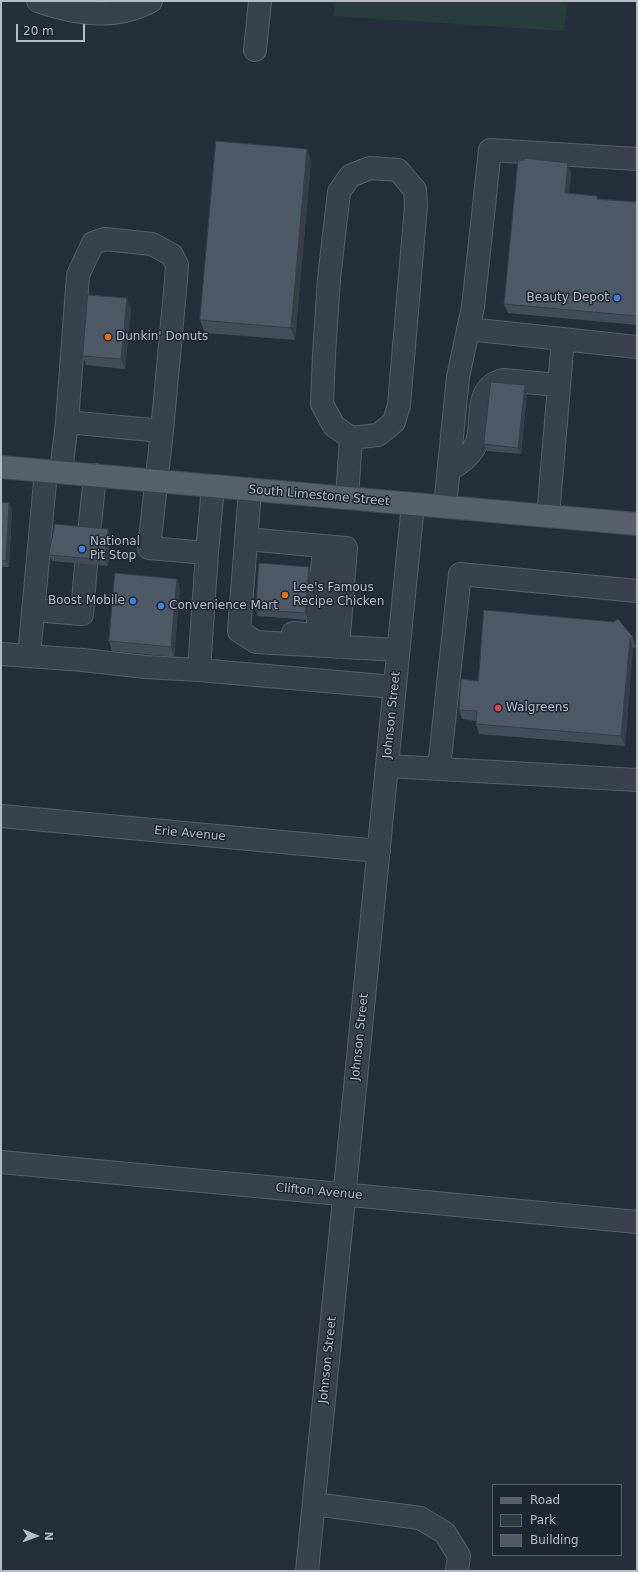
<!DOCTYPE html>
<html>
<head>
<meta charset="utf-8">
<style>
  body { margin:0 }
  #map { position:relative; width:638px; height:1572px; overflow:hidden; background:#252f3b; font-family:"DejaVu Sans",sans-serif }
  canvas { display:block }
  .frame { position:absolute; inset:0; border:2px solid #b5bcc7; pointer-events:none }
  .legend { position:absolute; left:492px; top:1484px; width:130px; height:72px; box-sizing:border-box; background:#1e2631; border:1px solid #5a626d; margin:0; padding:5px 7px; list-style:none; font-size:12px; color:#b5bcc7 }
  .legend li { display:flex; align-items:center; gap:8px; height:20px }
  .legend b { width:20px; border:1px solid #5a626d }
  .north { position:absolute; left:16px; top:1516px; width:40px; height:40px; -webkit-text-stroke:3px #1e2631; paint-order:stroke; rotate:91deg; font-size:11px; font-weight:700; line-height:16px; text-align:center; color:#b5bcc7 }
  .north::after { content:''; display:block; margin:auto; width:14px; height:18px; background:#b5bcc7; clip-path:polygon(50% 0,100% 100%,50% 72%,0 100%) }
  .scale { position:absolute; left:16px; top:24px; width:69px; height:18px; box-sizing:border-box; border:2px solid #b5bcc7; border-top:0; padding-left:5px; font-size:12px; line-height:14px; white-space:nowrap; color:#b5bcc7; -webkit-text-stroke:3px #1e2631; paint-order:stroke }
</style>
</head>
<body>
<div id="map">
<canvas width="638" height="1572"></canvas>
<div class="frame"></div>
<ul class="legend">
<li><b style="height:5px;background:#57606b"></b>Road</li>
<li><b style="height:11px;background:#283c3d"></b>Park</li>
<li><b style="height:11px;background:#4e5967"></b>Building</li>
</ul>
<div class="north">N</div>
<div class="scale">20 m</div>
</div>
<script>
const ctx = document.querySelector('canvas').getContext('2d');
ctx.lineJoin = 'round';
function fillPath(path, color) {
  ctx.fillStyle = color;
  ctx.fill(path, 'evenodd');
}
function strokePath(path, color, width, dash) {
  ctx.strokeStyle = color;
  ctx.lineWidth = width;
  ctx.lineCap = dash ? 'butt' : 'round';
  ctx.setLineDash(dash || []);
  ctx.stroke(path);
}
function label(font, color, halo, rows, align = 'center') {
  ctx.font = font + ' "DejaVu Sans",sans-serif';
  ctx.lineWidth = 3;
  ctx.setLineDash([]);
  ctx.textBaseline = 'middle';
  ctx.strokeStyle = halo;
  ctx.fillStyle = color;
  for (const [text, x, y, turn = 0] of rows) {
    ctx.save();
    ctx.translate(x, y);
    ctx.rotate((+turn || 0) * Math.PI / 180);
    ctx.textAlign = isNaN(turn) ? turn : align;
    if (halo) ctx.strokeText(text, 0, 0);
    ctx.fillText(text, 0, 0);
    ctx.restore();
  }
}
const green = new Path2D(`
  M335 1H568L564 31 333 16Z`);
const minor = new Path2D(`
  M38 1C74 14 116 21 151 1
  M255 50 260 1
  M468 329 637 347
  M67 422 78 275 93 243 105 239 152 244 172 255 177 265 176 280 162 431
  M449 470C461 463 472 455 477 442 484 420 473 388 503 380L559 385
  M61 472 67 422 162 431 149 548 207 553 213 486
  M250 490 239 631 256 642 398 650
  M347 498 351 438 334 426 322 404 324 355 329 278 339 192 350 176 370 168 398 170 415 190 416 206 399 405 394 422 378 435 351 438
  M445 506 458 377 473 307 490 150 637 159
  M548 516 563 339
  M89 534 95 475
  M246 539 346 548 338 647
  M33 610 82 614 86 565
  M293 633 317 635 324 546
  M1 654 83 660 146 667 199 670 394 687
  M29 656 46 471
  M199 670 207 553
  M387 766 637 780
  M439 768 460 574 637 591
  M1 816 379 851
  M1 1162 637 1222
  M314 1504 420 1518 445 1533 459 1556 457 1571
  M307 1571 413 504`);
const major = new Path2D(`
  M1 467 637 524`);
const wall = new Path2D(`
  M307 149 311 161 295 340 205 333 200 320Z
  M571 172 569 193 597 196 598 199 637 202V325L508 313 504 304Z
  M131 308 125 369 86 365 83 356Z
  M525 385 527 392 521 454 487 451 484 444Z
  M1 502 9 503 12 510 9 567H1Z
  M110 536 108 566 52 561 49 555Z
  M311 573 308 620 258 616 256 610Z
  M177 579 180 589 174 657 112 651 109 641Z
  M633 637 636 647 633 648 625 746 479 734 476 724V721L462 719 459 710 478 681Z`);
const shadedWall = new Path2D(`
  M307 149 311 161 295 340 291 328Z
  M568 163 571 172 568 202 565 193Z
  M127 298 131 308 125 369 121 359Z
  M525 385 527 392 521 454 518 448Z
  M9 503 12 510 9 567 6 561Z
  M108 529 110 536 108 566 105 560Z
  M309 567 311 573 308 620 305 613Z
  M177 579 180 589 174 657 171 647Z
  M630 639 633 648 625 746 621 736Z`);
const building = new Path2D(`
  M216 141 307 149 291 328 200 320Z
  M524 158 568 163 565 193 597 196V199L637 202V316L504 304 518 160H524Z
  M88 295 127 298 121 359 83 356Z
  M491 382 525 385 518 448 484 444Z
  M1 502 9 503 6 561 1 560Z
  M55 524 108 529 105 560 49 555Z
  M259 563 309 567 305 613 256 610Z
  M115 573 177 579 171 647 109 641Z
  M484 610 614 622 618 619 633 637 630 639 621 736 476 724 477 711 459 710 461 679 478 681Z`);
const markers = [
  [617,298,4,"#3f7fe0"],
  [108,337,4,"#e8710a"],
  [82,549,4,"#3f7fe0"],
  [285,595,4,"#e8710a"],
  [133,601,4,"#3f7fe0"],
  [161,606,4,"#3f7fe0"],
  [498,708,4,"#e0444e"]
];
const poiNames = [
  ["Beauty Depot",609,298,"right"],
  ["Dunkin' Donuts",116,337],
  ["National",90,542],
  ["Pit Stop",90,556],
  ["Lee's Famous",293,588],
  ["Recipe Chicken",293,602],
  ["Boost Mobile",125,601,"right"],
  ["Convenience Mart",169,606],
  ["Walgreens",506,708]
];
const streetNames = [
  ["South Limestone Street",319,496,5],
  ["Johnson Street",392,715,-84],
  ["Erie Avenue",190,834,5],
  ["Johnson Street",360,1037,-84],
  ["Clifton Avenue",319,1192,5],
  ["Johnson Street",328,1360,-84]
];
fillPath(green, '#283c3d');
strokePath(minor, '#575f6a', 24);
strokePath(major, '#424a55', 24);
strokePath(minor, '#39414c', 22);
strokePath(major, '#57606b', 22);
fillPath(wall, '#434d59');
fillPath(shadedWall, '#373e48');
fillPath(building, '#4e5967');
strokePath(building, '#373e48', 1);
for (const [x, y, r, color] of markers) {
  const dot = new Path2D();
  dot.arc(x, y, r, 0, 2 * Math.PI);
  ctx.fillStyle = color;
  ctx.fill(dot);
  strokePath(dot, '#1e2631', 1.5);
}
label('12px', '#b5bcc7', '#1e2631', poiNames, 'left');
label('12px', '#b5bcc7', '#1e2631', streetNames);
</script>
</body>
</html>
